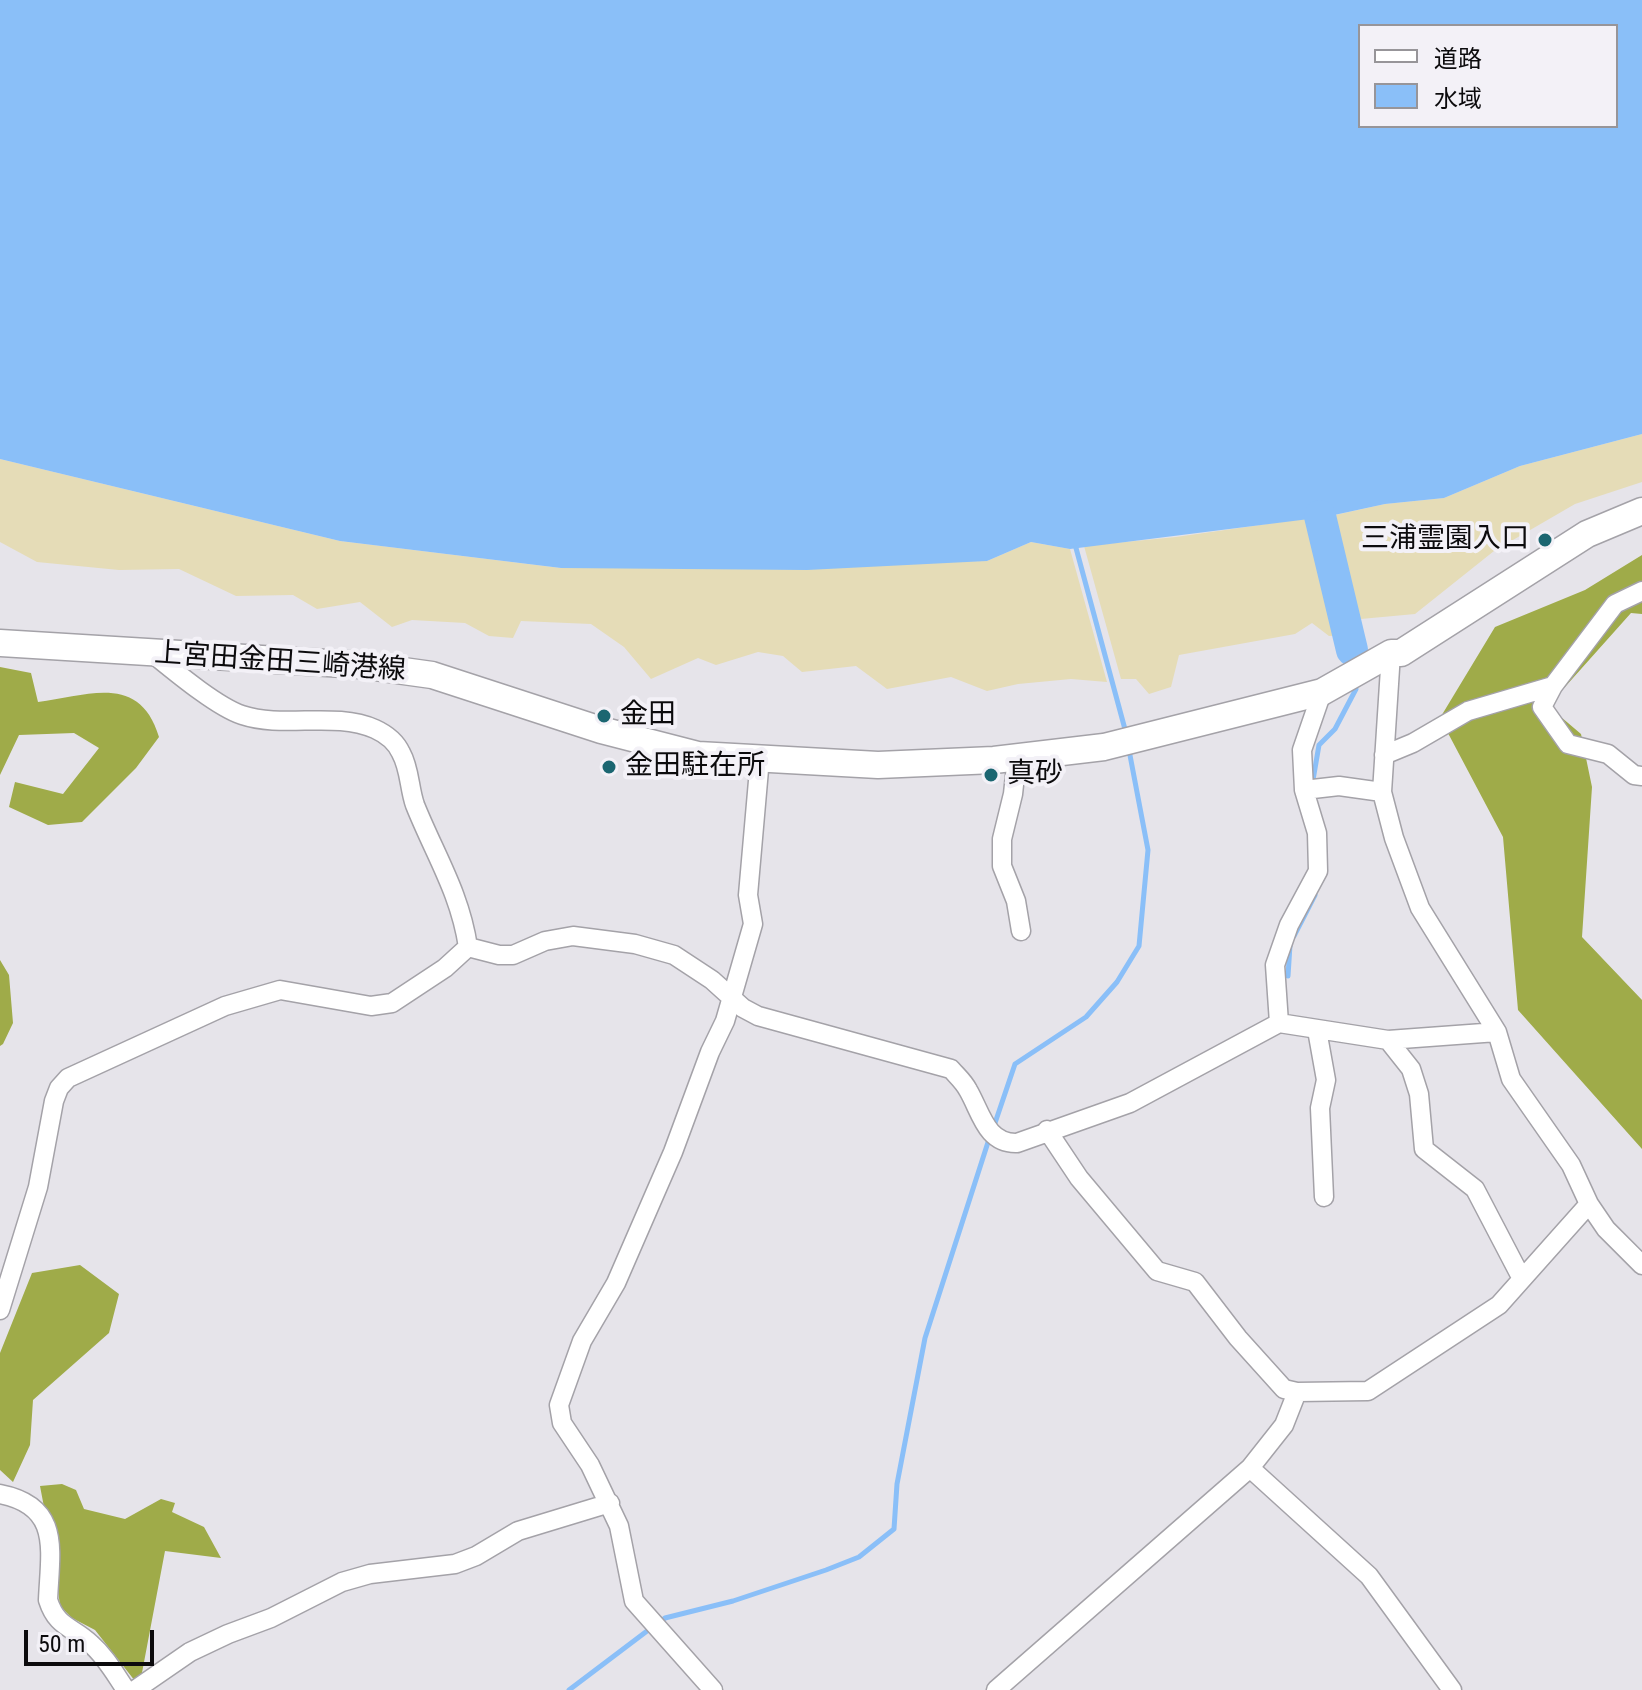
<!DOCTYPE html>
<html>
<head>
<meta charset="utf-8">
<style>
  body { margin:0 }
  #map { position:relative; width:1642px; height:1690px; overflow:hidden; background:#e6e4ea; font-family:"Roboto Condensed","Noto Sans JP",sans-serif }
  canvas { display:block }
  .legend { position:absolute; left:1358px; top:24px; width:260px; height:104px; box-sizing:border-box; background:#f3f1f7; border:2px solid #979599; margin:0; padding:10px 14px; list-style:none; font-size:24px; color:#0c0b0d }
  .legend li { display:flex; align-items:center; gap:16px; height:40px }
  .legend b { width:40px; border:2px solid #979599 }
  .scale { position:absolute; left:24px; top:1630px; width:130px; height:36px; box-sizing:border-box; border:4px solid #0c0b0d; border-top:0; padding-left:10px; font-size:24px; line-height:28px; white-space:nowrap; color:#0c0b0d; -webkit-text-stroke:6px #f3f1f7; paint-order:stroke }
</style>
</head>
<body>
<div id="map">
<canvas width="1642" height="1690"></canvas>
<ul class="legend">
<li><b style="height:10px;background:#fff"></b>道路</li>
<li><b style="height:22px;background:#8abff8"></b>水域</li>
</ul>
<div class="scale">50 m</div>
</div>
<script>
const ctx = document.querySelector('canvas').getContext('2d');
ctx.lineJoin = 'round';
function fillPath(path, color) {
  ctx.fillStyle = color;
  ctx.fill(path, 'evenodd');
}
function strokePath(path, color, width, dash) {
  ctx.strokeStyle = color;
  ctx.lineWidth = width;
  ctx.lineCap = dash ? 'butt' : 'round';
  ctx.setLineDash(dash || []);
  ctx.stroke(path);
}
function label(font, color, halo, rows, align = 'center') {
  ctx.font = font + ' "Roboto Condensed","Noto Sans JP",sans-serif';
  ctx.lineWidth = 8;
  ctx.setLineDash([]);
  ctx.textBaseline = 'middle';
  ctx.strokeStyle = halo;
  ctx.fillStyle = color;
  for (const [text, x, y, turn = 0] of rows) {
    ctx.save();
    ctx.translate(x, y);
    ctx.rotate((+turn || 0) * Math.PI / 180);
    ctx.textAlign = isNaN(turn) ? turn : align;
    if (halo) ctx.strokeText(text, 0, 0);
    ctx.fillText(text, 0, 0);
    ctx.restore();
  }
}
const forest = new Path2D(`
  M1642 555V614L1631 613 1548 706 1581 734 1592 787 1582 937 1642 1000V1149L1518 1010 1503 837 1440 718 1495 627 1585 590Z
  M0 667 31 673 38 702C89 695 140 673 159 737L136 768 82 822 48 825 9 807 15 782 63 794 99 748 74 733 19 735 0 775Z
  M0 960 9 975 13 1023 3 1044 0 1046Z
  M80 1265 119 1294 109 1333 33 1400 30 1445 13 1482 0 1470V1353L32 1273Z
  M62 1484 76 1490 84 1509 125 1519 161 1499 175 1503 172 1512 204 1527 221 1558 165 1551 141 1678 135 1681 95 1630 72 1618 60 1606 57 1582 60 1555 44 1507 40 1486Z`);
const sand = new Path2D(`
  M1642 434V482L1575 504 1494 551 1415 614 1350 620 1326 517 1385 504 1444 498 1520 466Z
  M0 459 340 541 561 568 987 561 1031 542 1070 549 1107 682 1071 679 1018 684 987 691 951 677 887 689 856 666 802 672 783 656 758 652 716 665 698 658 651 679 624 647 591 624 521 621 513 638 489 636 465 623 412 620 392 627 360 602 317 609 293 595 236 596 179 569 119 570 37 562 0 542Z
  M1316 517 1345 635 1329 636 1312 623 1295 634 1179 655 1171 687 1149 694 1136 679H1121L1084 546 1176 537Z`);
const water = new Path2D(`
  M0 0H1642V434L1520 466 1444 498 1385 504 1325 517 1070 549 1031 542 987 561 807 570 561 568 340 541 0 459ZM1360 26H1616V126H1360Z`);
const stream = new Path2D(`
  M1076 548 1126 733
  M1313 780 1319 745 1335 729 1356 689
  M1294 936 1315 895
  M1288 976 1290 945
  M994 1126 1015 1064 1086 1017 1117 982 1139 946 1148 850 1129 750
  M659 1623 665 1618 733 1601 826 1570 859 1557 894 1529 897 1484 925 1338 990 1136
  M569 1690 651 1628`);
const river = new Path2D(`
  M1320 516 1352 650`);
const minor = new Path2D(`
  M1642 591 1615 604 1553 686 1542 707 1568 744 1608 754 1634 775 1642 776
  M152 653C173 670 217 707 242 715 284 729 334 711 375 729 386 734 396 742 401 753 410 769 409 788 415 805 435 855 460 893 468 947
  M1391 653 1382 792 1394 838 1420 908 1497 1032 1511 1079 1571 1165 1589 1204 1606 1229 1642 1265
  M1384 755 1413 743 1468 711 1553 686
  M1017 757 1013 794 1002 839V866L1016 901 1021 931
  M1304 790 1339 786 1382 792
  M468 947 499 955H513L545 941 573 936 635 944 674 955 712 980 743 1008 758 1016 951 1069C957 1076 964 1082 968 1090 981 1112 986 1144 1017 1143L1130 1103 1279 1023 1388 1040 1497 1032
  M1279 1023 1275 965 1289 925 1318 871 1317 833 1304 790 1302 750 1322 692
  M1317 1030 1326 1080 1320 1108 1324 1197
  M1388 1040 1411 1069 1419 1094 1424 1149 1475 1189 1522 1279
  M1047 1130 1079 1178 1157 1271 1195 1282 1238 1338 1284 1389 1297 1392 1368 1391 1499 1305 1589 1204
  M0 1310 38 1187 54 1101 59 1088 68 1078 225 1006 280 990 371 1006 392 1003 445 968 468 947
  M1250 1468 1369 1576 1452 1690
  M0 1494C62 1506 50 1551 48 1600 57 1628 72 1626 91 1644 106 1657 115 1674 126 1690
  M135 1690 190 1652 228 1634 271 1618 342 1582 370 1574 455 1564 476 1556 518 1531 610 1503
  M713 1690 634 1601 619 1526 590 1465 562 1423 559 1405 582 1341 616 1283 673 1152 710 1052 725 1021 753 924 748 895 760 758
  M996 1690 1250 1468 1284 1425 1297 1392`);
const secondary = new Path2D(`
  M0 643 360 665 432 675 601 730 698 755 878 765 994 760 1104 747 1322 692 1391 653H1401L1587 534 1642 511`);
const markers = [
  [1545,540,8,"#1b6671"],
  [604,716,8,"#1b6671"],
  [609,767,8,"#1b6671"],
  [991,775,8,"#1b6671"]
];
const poiNames = [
  ["三浦霊園入口",1529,540,"right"],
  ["金田",620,716],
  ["金田駐在所",625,767],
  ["真砂",1007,775]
];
const streetNames = [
  ["上宮田金田三崎港線",280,663,4]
];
fillPath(forest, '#9fab49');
fillPath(sand, '#e5dcb7');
fillPath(water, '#8abff8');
strokePath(stream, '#8abff8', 5);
strokePath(river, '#8abff8', 32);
strokePath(minor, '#a4a2a8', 21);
strokePath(secondary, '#a4a2a8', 29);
strokePath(minor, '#fff', 18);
strokePath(secondary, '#fff', 26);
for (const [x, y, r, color] of markers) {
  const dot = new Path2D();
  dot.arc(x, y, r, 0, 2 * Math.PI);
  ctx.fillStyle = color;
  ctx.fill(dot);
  strokePath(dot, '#f3f1f7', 3);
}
label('28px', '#0c0b0d', '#f3f1f7', poiNames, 'left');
label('28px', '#0c0b0d', '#f3f1f7', streetNames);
</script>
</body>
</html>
